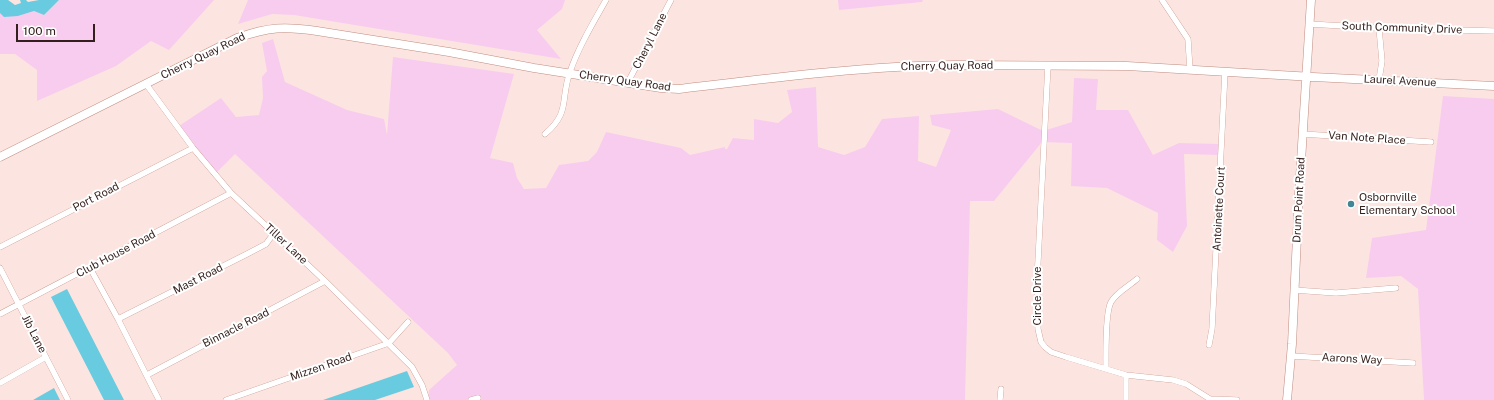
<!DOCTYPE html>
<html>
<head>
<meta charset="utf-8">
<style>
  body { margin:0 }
  #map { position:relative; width:1494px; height:400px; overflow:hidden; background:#fce5e0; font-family:"Public Sans",sans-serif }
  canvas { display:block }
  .scale { position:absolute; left:16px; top:24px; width:79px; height:18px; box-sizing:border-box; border:2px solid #331f1b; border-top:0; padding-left:5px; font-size:12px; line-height:14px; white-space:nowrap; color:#331f1b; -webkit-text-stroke:3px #fff; paint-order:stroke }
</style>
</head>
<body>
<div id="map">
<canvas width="1494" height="400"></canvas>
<div class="scale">100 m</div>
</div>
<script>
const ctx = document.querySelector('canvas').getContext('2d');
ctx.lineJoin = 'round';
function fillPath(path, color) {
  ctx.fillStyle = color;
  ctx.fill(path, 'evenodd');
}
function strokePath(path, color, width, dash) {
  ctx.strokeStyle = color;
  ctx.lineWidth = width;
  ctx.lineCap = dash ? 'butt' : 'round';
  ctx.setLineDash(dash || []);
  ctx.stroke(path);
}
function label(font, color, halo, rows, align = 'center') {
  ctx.font = font + ' "Public Sans",sans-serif';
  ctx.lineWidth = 4;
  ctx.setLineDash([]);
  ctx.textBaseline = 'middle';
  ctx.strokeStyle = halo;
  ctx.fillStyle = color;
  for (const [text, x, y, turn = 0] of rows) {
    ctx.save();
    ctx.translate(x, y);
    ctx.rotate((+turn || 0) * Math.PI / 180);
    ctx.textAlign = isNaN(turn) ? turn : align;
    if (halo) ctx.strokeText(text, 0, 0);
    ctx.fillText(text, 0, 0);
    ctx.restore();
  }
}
const green = new Path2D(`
  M59 0H214L169 50 151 41 116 66 37 101V70L15 54H0V13L18 16 34 11 44 15Z
  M248 0H565L562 9 537 30 561 59 294 15 272 14 238 24Z
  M838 0H923L922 2 839 10Z
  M273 39 285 82 347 110 384 119 387 135 393 57 514 74 490 158 513 163 517 178 524 189 546 188 559 165 588 161 597 152 606 132 681 148 690 155 725 147V149H727L733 138 754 140V119L778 123 792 112 787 90 816 87 818 147 844 155 865 147 882 119 919 116 918 161 936 167 951 130 932 125 930 115 998 109 1043 131 1072 122 1074 78 1098 79 1096 110H1128L1153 155 1179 143 1222 144 1221 155 1184 154 1187 226 1173 252 1157 240 1158 213 1107 188 1071 186 1072 143 1042 142 994 201H970L965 400H428L429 390 457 365 448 353 235 154 214 175 176 128 221 98 236 117 259 115 263 98 262 77 267 71 262 43Z
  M1443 96 1494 99V400H1424L1418 289 1401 276 1366 278 1372 238 1426 230Z`);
const water = new Path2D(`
  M0 0H8L15 5 21 3 20 0H26L28 2 39 0H59L44 15 34 11 18 16 4 17 0 13Z
  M67 289 124 400H104L51 297Z
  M407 371 414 387 375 400H323Z
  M54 388 60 400H33Z`);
const street = new Path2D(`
  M1162 0 1188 39 1190 70
  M1309 24 1379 28 1494 31
  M1379 28 1382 61 1379 80
  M1048 65 1037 281 1038 329 1041 342 1045 347 1051 352 1066 357 1126 375 1173 380 1186 384 1210 399 1237 400
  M628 82 671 0
  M146 84 193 148 231 193 325 281 412 367 422 385 427 400
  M545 134C571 112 560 99 570 72 578 48 593 23 606 0
  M1302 134 1431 142
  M0 247 193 148
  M0 268 68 400
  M90 268 118 319 159 400
  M1294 290 1336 293 1396 288
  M0 314 231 193
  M118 319 247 254 266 244 274 233
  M1209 345 1212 329 1225 72
  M1291 356 1413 363
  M1106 368C1106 354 1105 313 1111 302 1116 293 1129 286 1137 279
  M147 375 325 281
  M0 383 46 357
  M226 400 389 343 408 322
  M471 400 478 398
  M1000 400 1001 389
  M1126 400V375`);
const secondary = new Path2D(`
  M0 157 237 38C269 27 284 26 317 31L449 52 534 68 661 88 679 89C771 78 863 66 956 65L1127 66 1313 77 1494 86
  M1287 400 1292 344 1299 194 1311 0`);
const markers = [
  [1351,204,4,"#428695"]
];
const streetNames = [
  ["South Community Drive",1402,28,2],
  ["Cheryl Lane",650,41,-63],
  ["Cherry Quay Road",203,56,-26],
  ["Cherry Quay Road",947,66,-1],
  ["Cherry Quay Road",625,81,8],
  ["Laurel Avenue",1400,81,3],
  ["Van Note Place",1367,138,4],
  ["Port Road",96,197,-27],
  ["Drum Point Road",1299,200,-87],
  ["Antoinette Court",1219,209,-87],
  ["Tiller Lane",286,244,43],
  ["Club House Road",116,254,-28],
  ["Mast Road",198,279,-27],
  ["Circle Drive",1038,296,-90],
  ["Binnacle Road",236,328,-27],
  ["Jib Lane",34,334,63],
  ["Aarons Way",1352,359,3],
  ["Mizzen Road",321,367,-19]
];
const poiNames = [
  ["Osbornville",1359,198],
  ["Elementary School",1359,211]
];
fillPath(green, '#f8ccef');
fillPath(water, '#69cbdf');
strokePath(street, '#bf8c80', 6);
strokePath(secondary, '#bf8c80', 9);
strokePath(street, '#fff', 5.5);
strokePath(secondary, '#fff', 8);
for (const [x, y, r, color] of markers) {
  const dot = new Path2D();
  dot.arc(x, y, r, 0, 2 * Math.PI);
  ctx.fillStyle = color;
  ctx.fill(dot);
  strokePath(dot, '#fff', 1.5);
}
label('11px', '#331f1b', '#fff', streetNames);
label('11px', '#331f1b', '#fff', poiNames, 'left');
</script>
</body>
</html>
